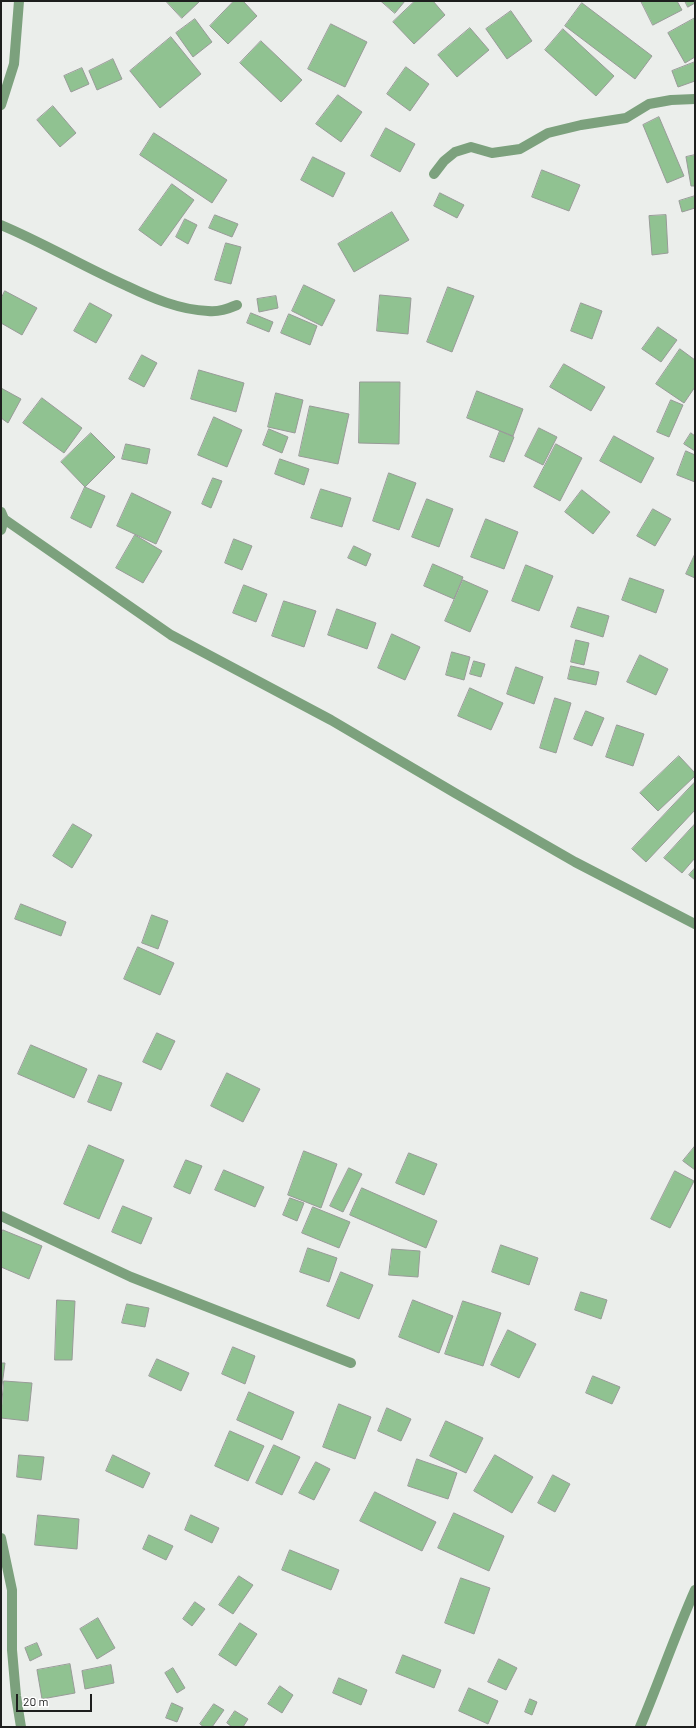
<!DOCTYPE html>
<html>
<head>
<meta charset="utf-8">
<style>
  body { margin:0 }
  #map { position:relative; width:696px; height:1728px; overflow:hidden; background:#ebeeeb; font-family:Barlow,sans-serif }
  canvas { display:block }
  .frame { position:absolute; inset:0; border:2px solid #1d1e1d; pointer-events:none }
  .scale { position:absolute; left:16px; top:1694px; width:76px; height:18px; box-sizing:border-box; border:2px solid #1d1e1d; border-top:0; padding-left:5px; font-size:12px; line-height:14px; white-space:nowrap; color:#1d1e1d; -webkit-text-stroke:3px #fff; paint-order:stroke }
</style>
</head>
<body>
<div id="map">
<canvas width="696" height="1728"></canvas>
<div class="frame"></div>
<div class="scale">20 m</div>
</div>
<script>
const ctx = document.querySelector('canvas').getContext('2d');
ctx.lineJoin = 'round';
function fillPath(path, color) {
  ctx.fillStyle = color;
  ctx.fill(path, 'evenodd');
}
function strokePath(path, color, width, dash) {
  ctx.strokeStyle = color;
  ctx.lineWidth = width;
  ctx.lineCap = dash ? 'butt' : 'round';
  ctx.setLineDash(dash || []);
  ctx.stroke(path);
}
const building = new Path2D(`
  M166 1H200L182 18Z
  M234 1H243L257 16 228 44 210 26Z
  M381 1H405L395 13Z
  M415 1H433L445 15 414 44 393 22Z
  M641 1H677L682 10 653 25Z
  M685 1H695V3L688 7Z
  M582 3 652 56 635 79 565 26Z
  M511 11 532 41 507 59 486 29Z
  M695 18V57L685 63 668 33Z
  M195 19 212 42 193 57 176 33Z
  M331 24 367 42 345 87 308 69Z
  M470 28 489 50 457 77 438 55Z
  M563 29 614 76 596 96 545 50Z
  M171 37 201 74 160 108 130 71Z
  M261 41 302 80 281 102 240 63Z
  M113 59 122 79 97 90 89 71Z
  M695 62V81L678 87 672 71Z
  M406 67 429 84 410 111 387 94Z
  M82 68 89 84 71 92 64 76Z
  M338 95 362 112 341 142 316 124Z
  M53 106 76 133 60 147 37 120Z
  M659 117 684 176 667 183 643 125Z
  M386 128 415 144 400 172 371 156Z
  M154 133 227 180 212 203 140 155Z
  M695 155V186H691L686 157Z
  M313 157 345 173 333 197 301 180Z
  M542 170 580 185 569 211 532 197Z
  M172 184 194 200 161 246 139 230Z
  M440 193 464 205 457 218 434 206Z
  M695 196V208L682 212 679 201Z
  M392 212 409 240 354 272 338 244Z
  M215 215 238 224 232 237 209 228Z
  M666 215 668 253 652 255 649 216Z
  M185 219 197 225 188 244 176 237Z
  M226 243 241 247 231 284 215 280Z
  M304 285 335 300 322 326 292 311Z
  M448 287 474 296 452 352 427 342Z
  M5 291 37 308 22 335 1 323V299Z
  M380 295 411 298 408 334 377 331Z
  M276 296 278 308 259 312 257 299Z
  M90 303 112 315 96 343 74 331Z
  M581 303 602 311 592 339 571 331Z
  M251 313 273 322 269 332 247 323Z
  M289 314 317 326 310 345 281 333Z
  M658 327 677 340 661 362 642 349Z
  M680 349 695 360V387L684 403 656 384Z
  M142 355 157 363 144 387 129 379Z
  M564 364 605 387 591 411 550 387Z
  M199 370 244 383 236 412 191 399Z
  M360 382H400L399 444 359 443Z
  M1 388 21 399 8 423 1 418Z
  M477 391 523 409 513 436 467 418Z
  M276 393 303 400 295 433 268 427Z
  M42 398 82 428 64 453 23 423Z
  M671 400 683 405 669 437 657 432Z
  M310 406 349 414 338 464 299 456Z
  M214 417 242 430 227 467 198 455Z
  M539 428 557 437 543 465 525 456Z
  M269 429 288 437 282 453 263 445Z
  M500 431 514 437 504 462 490 457Z
  M91 433 115 457 85 487 61 462Z
  M691 433 695 436V451L684 444Z
  M614 436 654 458 641 483 600 461Z
  M126 444 150 449 147 464 122 459Z
  M556 444 582 458 560 501 534 487Z
  M686 451 695 455V482L677 475Z
  M280 459 309 469 304 485 275 474Z
  M389 473 416 483 399 530 373 521Z
  M213 478 222 481 211 508 202 504Z
  M85 487 105 496 91 528 71 518Z
  M321 489 351 498 342 527 311 518Z
  M582 490 610 512 593 534 565 512Z
  M132 493 171 512 156 544 117 526Z
  M427 499 453 509 439 547 412 537Z
  M653 509 671 519 655 546 637 536Z
  M486 519 518 532 504 569 471 557Z
  M135 535 162 551 143 583 116 568Z
  M234 539 252 546 242 570 225 563Z
  M354 546 371 554 366 566 348 558Z
  M695 554V578L686 574Z
  M433 564 463 577 454 599 424 586Z
  M526 565 553 576 539 611 512 601Z
  M630 578 664 590 656 613 622 600Z
  M463 580 488 591 470 632 445 621Z
  M244 585 267 594 256 622 233 613Z
  M284 601 316 611 304 647 272 636Z
  M578 607 609 616 603 637 571 627Z
  M337 609 376 623 367 649 328 635Z
  M392 634 420 647 405 680 378 668Z
  M576 640 589 643 584 665 571 662Z
  M452 652 470 657 464 680 446 675Z
  M640 655 668 669 656 695 627 682Z
  M474 661 485 664 481 677 470 674Z
  M571 666 599 672 596 685 568 679Z
  M516 667 543 677 534 704 507 694Z
  M470 688 503 703 491 730 458 716Z
  M555 698 571 703 556 753 540 748Z
  M586 711 604 718 592 746 574 739Z
  M617 725 644 734 633 766 606 757Z
  M679 756 695 773V776L658 811 640 793Z
  M695 782V810L646 862 632 849Z
  M73 824 92 835 72 868 53 856Z
  M695 824V858L682 873 664 858Z
  M695 868V880L689 875Z
  M21 904 66 922 61 936 15 919Z
  M152 915 168 921 158 949 142 943Z
  M138 947 174 963 160 995 124 979Z
  M157 1033 175 1041 161 1070 143 1062Z
  M31 1045 87 1069 74 1098 18 1074Z
  M227 1073 260 1089 243 1122 211 1106Z
  M99 1075 122 1083 111 1111 88 1102Z
  M89 1145 124 1160 99 1219 64 1204Z
  M695 1146V1170L683 1161Z
  M304 1151 337 1164 321 1208 288 1195Z
  M409 1153 437 1164 424 1195 396 1183Z
  M186 1160 202 1166 190 1194 174 1187Z
  M349 1168 362 1174 343 1212 330 1206Z
  M224 1170 264 1187 255 1207 215 1190Z
  M675 1171 694 1181 670 1228 651 1219Z
  M362 1188 437 1221 426 1248 350 1215Z
  M290 1198 304 1203 297 1221 283 1215Z
  M123 1206 152 1218 141 1244 112 1232Z
  M313 1207 350 1222 339 1248 302 1233Z
  M3 1230 42 1246 29 1279 1 1267V1235Z
  M501 1245 538 1258 529 1285 492 1272Z
  M308 1248 337 1258 329 1282 300 1272Z
  M392 1249 420 1251 418 1277 389 1275Z
  M341 1272 373 1285 359 1319 327 1306Z
  M581 1292 607 1300 601 1319 575 1310Z
  M57 1300 75 1301 72 1360H55Z
  M413 1300 453 1316 439 1353 399 1337Z
  M463 1301 501 1313 483 1366 445 1354Z
  M127 1304 149 1308 145 1327 122 1323Z
  M508 1330 536 1344 519 1378 491 1365Z
  M233 1347 255 1356 245 1384 222 1374Z
  M157 1359 189 1373 181 1391 149 1376Z
  M1 1363H5L1 1393Z
  M593 1376 620 1387 612 1404 586 1393Z
  M4 1381 32 1383 28 1421 1 1418Z
  M249 1392 294 1412 282 1440 237 1420Z
  M339 1404 371 1417 355 1459 323 1447Z
  M387 1408 411 1419 401 1441 378 1431Z
  M446 1421 483 1438 466 1473 430 1456Z
  M230 1431 264 1446 248 1481 215 1466Z
  M274 1445 300 1457 282 1495 256 1483Z
  M19 1455 44 1457 41 1480 17 1477Z
  M113 1455 150 1473 143 1488 106 1471Z
  M495 1455 533 1477 512 1513 474 1491Z
  M417 1459 457 1473 448 1499 408 1486Z
  M316 1462 330 1469 314 1500 299 1493Z
  M553 1475 570 1484 555 1512 538 1503Z
  M375 1492 436 1522 422 1551 360 1521Z
  M454 1513 504 1536 489 1571 438 1548Z
  M38 1515 79 1519 77 1549 35 1545Z
  M191 1515 219 1528 212 1543 185 1530Z
  M149 1535 173 1546 166 1560 143 1549Z
  M290 1550 339 1570 331 1590 282 1570Z
  M239 1576 253 1585 233 1614 219 1605Z
  M461 1578 490 1588 474 1634 445 1623Z
  M195 1602 205 1609 192 1626 183 1619Z
  M98 1618 115 1648 97 1659 80 1629Z
  M240 1623 257 1634 236 1666 219 1655Z
  M37 1643 42 1655 30 1661 25 1648Z
  M403 1655 441 1670 434 1688 396 1673Z
  M499 1659 517 1668 506 1690 488 1682Z
  M70 1664 75 1693 42 1699 37 1670Z
  M111 1665 114 1683 85 1689 82 1671Z
  M173 1668 185 1688 177 1693 165 1673Z
  M339 1678 367 1690 361 1705 333 1693Z
  M280 1686 293 1695 282 1713 268 1704Z
  M469 1688 498 1701 488 1724 459 1711Z
  M530 1699 537 1702 532 1715 525 1712Z
  M172 1703 183 1708 177 1722 166 1718Z
  M214 1704 224 1710 212 1727H204L200 1724Z
  M235 1711 248 1719 243 1727H232L227 1723Z`);
const street = new Path2D(`
  M1 105 14 64 19 1
  M434 174 444 161 455 152 471 147 492 153 520 149 548 133 581 125 626 118 649 104 671 100 695 99
  M1 225C44 243 84 267 127 286 152 298 180 310 208 311 219 312 227 309 237 305
  M1 512 4 519 171 635 331 720 455 793 575 862 695 924
  M1 530 4 519
  M1 1216 131 1277 351 1363
  M1 1538 12 1590V1650L16 1696 21 1727
  M640 1727C659 1682 675 1635 695 1590`);
fillPath(building, '#90c291');
strokePath(building, '#989b98', 1);
strokePath(street, '#7ca17d', 10);
</script>
</body>
</html>
